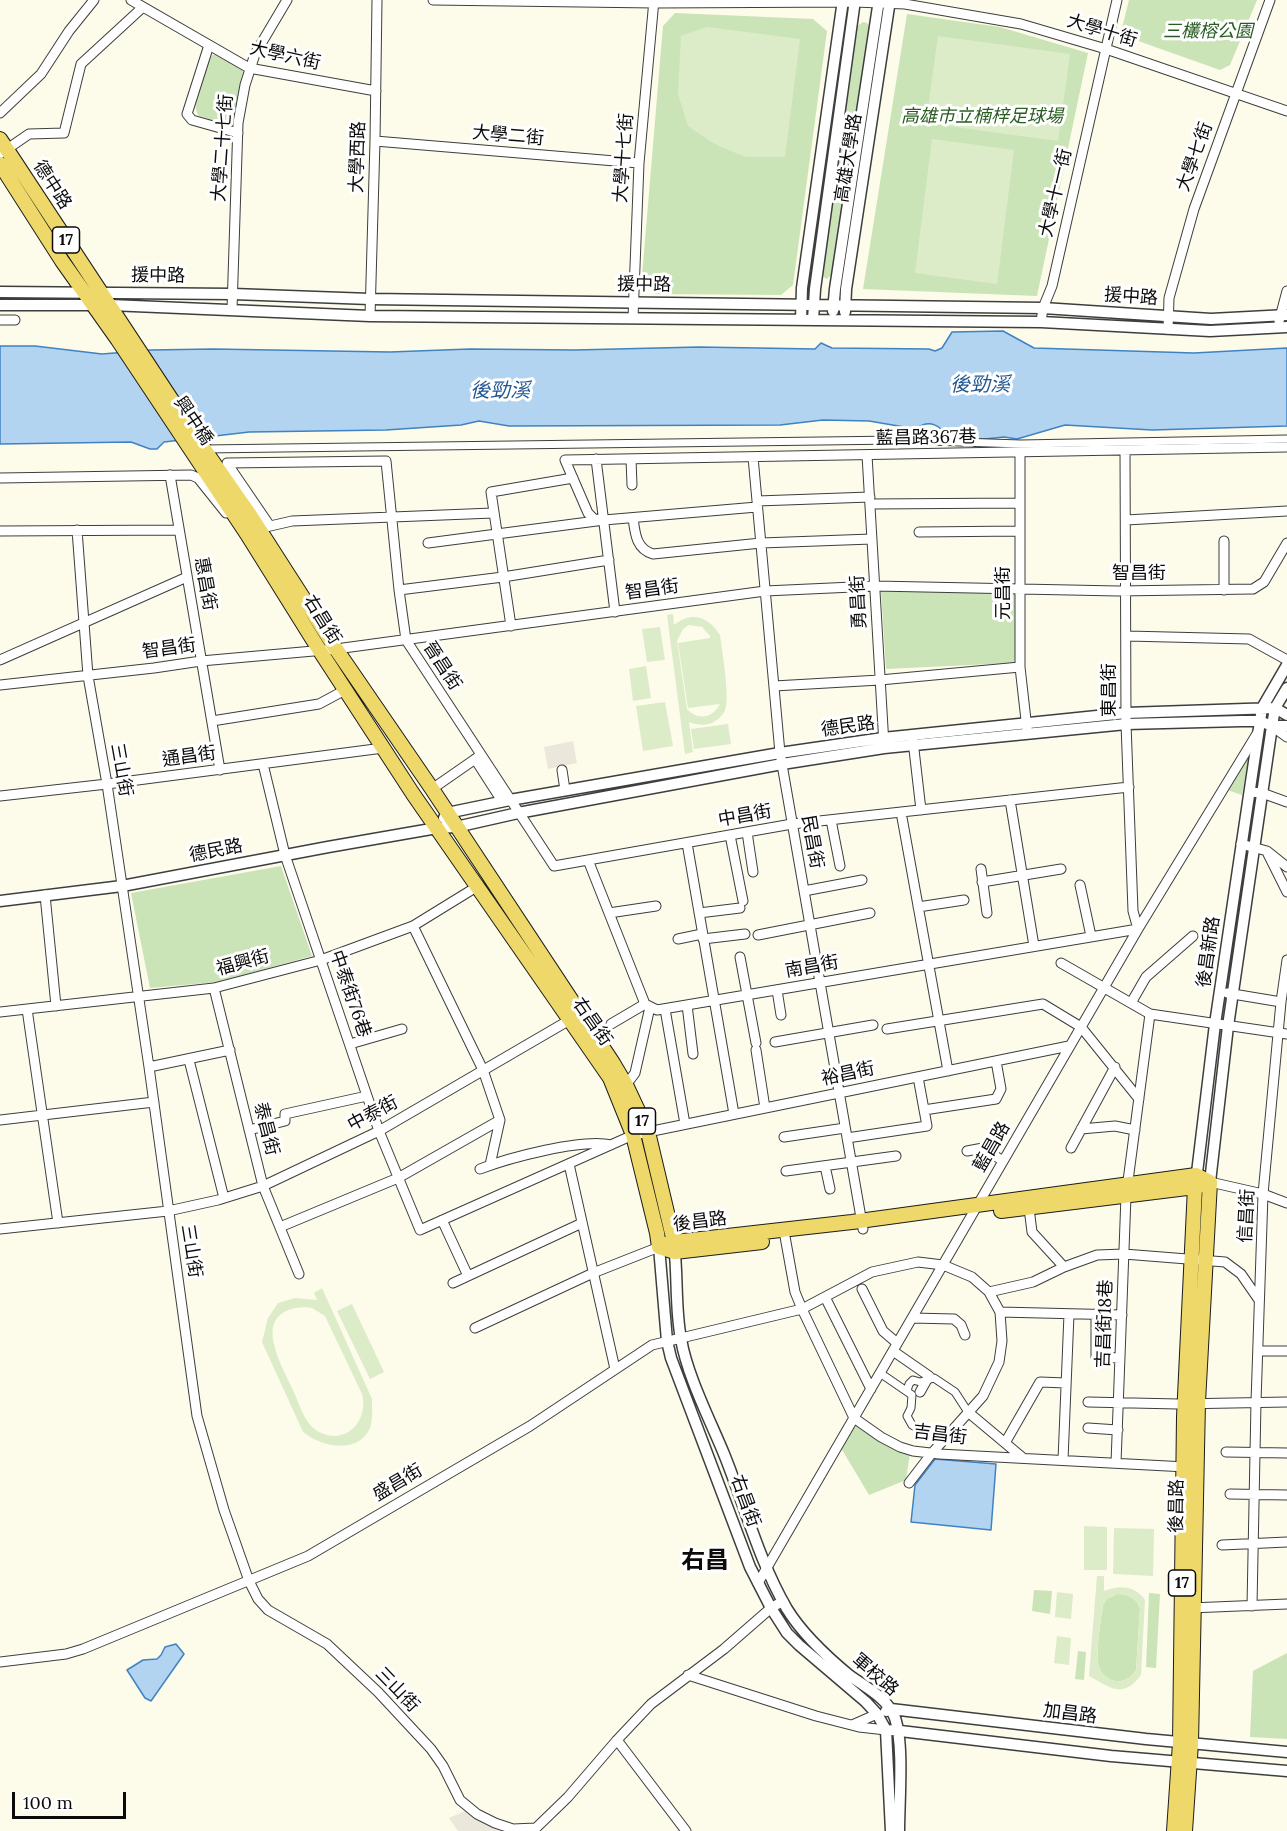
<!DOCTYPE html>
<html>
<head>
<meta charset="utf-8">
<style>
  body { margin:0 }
  #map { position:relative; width:1287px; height:1831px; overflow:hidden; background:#fdfbea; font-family:Lora,serif }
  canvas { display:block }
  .scale { position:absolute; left:12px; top:1792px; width:114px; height:27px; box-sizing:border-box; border:3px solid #0b0b0b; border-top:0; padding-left:8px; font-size:18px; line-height:21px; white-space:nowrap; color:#0b0b0b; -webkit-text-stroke:4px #fff; paint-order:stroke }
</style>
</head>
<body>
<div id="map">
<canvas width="1287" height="1831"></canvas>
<div class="scale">100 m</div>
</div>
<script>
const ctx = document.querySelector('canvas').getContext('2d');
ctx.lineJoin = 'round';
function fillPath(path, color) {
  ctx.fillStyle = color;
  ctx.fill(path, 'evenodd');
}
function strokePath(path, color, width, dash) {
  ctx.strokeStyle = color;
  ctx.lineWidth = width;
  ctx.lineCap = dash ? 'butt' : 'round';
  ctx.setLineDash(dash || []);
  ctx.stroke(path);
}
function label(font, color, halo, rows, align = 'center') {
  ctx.font = font + ' Lora,"Noto Sans TC",serif';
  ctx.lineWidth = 6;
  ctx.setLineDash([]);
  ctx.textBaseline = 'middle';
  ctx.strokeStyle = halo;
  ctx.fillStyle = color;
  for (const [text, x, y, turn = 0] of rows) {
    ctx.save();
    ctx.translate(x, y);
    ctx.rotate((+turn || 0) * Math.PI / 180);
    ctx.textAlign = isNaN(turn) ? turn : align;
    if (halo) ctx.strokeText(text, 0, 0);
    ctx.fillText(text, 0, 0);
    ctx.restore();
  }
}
const green = new Path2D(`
  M1129 0H1257L1230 65 1220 70 1127 37 1122 28Z
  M675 13 813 19 827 31 793 285 781 295 655 294 642 276 663 26Z
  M907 14 1000 27 1088 53 1037 296 863 289Z
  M863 22 867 23 871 29 832 274 827 279 820 275 856 27Z
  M215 54 241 68 244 73 233 118 227 125 199 116C188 103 206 70 211 56Z
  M1015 590 1016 651V659L1013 663 886 669 881 591Z
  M1250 750 1242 795 1227 790Z
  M281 866 312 956 218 982 150 988 131 893Z
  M855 1423 910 1453 906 1480 869 1495 841 1448Z
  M1034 1590 1052 1591 1050 1614 1032 1611Z
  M1149 1593 1160 1594 1156 1668 1146 1667Z
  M1117 1594C1128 1594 1137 1598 1140 1609L1136 1670C1132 1677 1125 1682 1116 1681 1109 1681 1101 1674 1099 1667 1095 1654 1101 1619 1103 1605L1107 1599Z
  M1078 1651 1086 1652 1084 1680 1075 1679Z
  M1287 1653V1739L1250 1737 1253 1671Z`);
const pitch = new Path2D(`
  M707 27 800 39 785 157H745L713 143 688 126 678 94 681 36Z
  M938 36 1070 54 1058 141 926 123Z
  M932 139 1014 150 997 284 915 273Z
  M673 614 674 625C692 611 708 616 720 635 722 651 729 691 726 706 725 714 719 719 712 723 704 726 696 725 689 722L693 752 685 754 667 615ZM689 625 702 627 710 636V638L678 643 688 708 720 704C713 718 698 721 687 709L677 641 683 629Z
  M660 627 665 660 647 662 642 629Z
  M646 666 651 698 633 701 629 669Z
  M665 702 673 746 643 751 636 706Z
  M728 724 731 744 694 749 691 729Z
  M322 1288 372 1399C372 1409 373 1419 370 1428 358 1455 321 1447 303 1432L262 1342 268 1318 278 1303 295 1298 317 1300 314 1293ZM305 1307 312 1308 325 1316 362 1394C370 1427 337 1450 311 1426 302 1416 298 1400 292 1388 279 1360 250 1310 305 1307Z
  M352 1304 384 1372 370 1379 337 1311Z
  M1084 1526 1107 1527V1570H1084Z
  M1114 1528 1154 1529 1153 1576 1113 1574Z
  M1097 1576H1104V1591C1119 1585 1135 1585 1145 1600L1141 1675C1122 1700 1110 1687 1089 1676ZM1117 1594C1128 1594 1137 1598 1140 1609L1136 1670C1132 1677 1125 1682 1116 1681 1109 1681 1101 1674 1099 1667 1095 1654 1101 1619 1103 1605L1107 1599Z
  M1057 1592 1073 1594 1071 1619 1055 1617Z
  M1057 1636 1071 1638 1069 1665 1054 1663Z`);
const plaza = new Path2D(`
  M573 741 577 763 548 769 544 747Z
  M465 1811 491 1826 501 1831H458L449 1818Z`);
const water = new Path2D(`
  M1003 331 1034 348 1194 353 1287 348V426L1152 430 1065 425 1017 439 1004 437 975 440 949 438C940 426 930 418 916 429L869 421 823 420 780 425 509 426 479 421 461 425 386 430 249 432 164 442 157 449H150L131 442 0 444V346H35L102 354 151 350 213 349 390 352 470 349 575 350 699 347 815 349 821 343 832 348 929 349 935 351 942 348 952 332Z
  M935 1459 996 1464 991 1530 911 1522 915 1485Z
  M176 1644 184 1654 151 1701 145 1698 127 1670 143 1660 157 1659 161 1655 165 1647Z`);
const pedestrian = new Path2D(`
  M204 449 898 440 1021 444 1287 439
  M880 1373 912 1395 911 1408 907 1416 912 1425 941 1443
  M907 1391 909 1384 913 1380 920 1382 934 1378 955 1392 968 1412`);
const minor = new Path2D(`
  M131 0 249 68 376 91
  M433 0 654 3 855 2 905 4 1021 24 1106 49 1287 111
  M209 45 187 114 192 120 238 133
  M0 113 41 74 69 31 94 0
  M375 141 639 163
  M0 154 29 134 64 133 81 64 143 7
  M232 309 238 123 245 85 255 54 287 0
  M370 316 375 141 377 0
  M633 318 639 163 654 0
  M0 320H15
  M1279 321 1287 291
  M1041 322 1043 308 1052 286 1117 0
  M1168 329 1169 298 1194 209 1270 0
  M1125 451 1126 724 1133 911 1138 929
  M1020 452V667L1027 729
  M867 455 884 745
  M753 457 780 753 863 1229
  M596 459 615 612
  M631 459 632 485
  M170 475 220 770
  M0 478 191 475 198 478 226 513
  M757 501 870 497
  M870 504 1020 503
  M633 518C635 533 636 549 653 554L761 543 872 539
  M604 520 594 519 588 513 565 460 1287 447
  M1126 520 1287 511
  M270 526 227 463 386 461 399 590 406 640 554 866 792 824 1129 787
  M266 527 292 521 493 513
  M77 530 88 676 107 784 149 1067 197 1416 224 1510 249 1581 258 1599 268 1610 327 1644 378 1692 431 1749 443 1766 460 1800 477 1814 495 1823 513 1829 536 1828
  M0 531 179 530
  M919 532 1020 531
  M1224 541V590
  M428 543 604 520 757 507
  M399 590 503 577 609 560
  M511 626 491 492 573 478
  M1127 636 1249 639 1287 660
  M0 660 187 577
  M0 685 154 668 201 661 336 649 765 591 875 586 1118 591 1253 589 1264 582 1287 543
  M774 686 880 680 1020 667
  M212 721 319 704 345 690
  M1272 726 1287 737
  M913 741 921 810
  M475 759 502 801
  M263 764 285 855 379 1131 420 1230 633 1135 1069 1046
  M562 770 565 790
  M432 789 481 755
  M1250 792 1262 793 1287 802
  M0 796 107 784 383 748
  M1010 800 1034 946
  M901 812 948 1071
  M831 820 840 866
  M747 832 753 872
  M730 835 743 901
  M687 843 734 1114
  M1241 844 1267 851 1287 867
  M1268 854 1287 892
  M588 860 645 1004 657 1010 1138 929
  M981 869 987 913
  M982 882 1061 869
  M1080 885 1091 936
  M804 891 862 880
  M45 895 56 1006
  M918 907 964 900
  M609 913 656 906
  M699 913 740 908
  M413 926 483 1070 500 1120
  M758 935 870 913
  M678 939 702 934
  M703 939 745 934
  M740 957 756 1043
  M1061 963 1150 1014 1287 1034
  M214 988 263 1186 299 1274
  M777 990 781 1015
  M1227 993 1281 1002
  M1131 1003 1146 977 1193 936
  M687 1005 693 1054
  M27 1009 58 1223
  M665 1009 685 1124
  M0 1012 214 988 321 960 413 926 478 886
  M611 1024 645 1004
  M887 1029 1043 1004 1081 1027 1139 1099
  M775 1042 873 1025
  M350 1044 402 1029
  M756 1050 765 1108
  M189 1060 224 1198
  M149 1067 230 1050
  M626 1085 635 1073 650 1007
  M924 1110 996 1099 1001 1089 996 1061
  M0 1120 154 1102
  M1081 1129 1115 1126 1135 1130
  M249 1130 285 1121V1114L367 1096
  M784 1137 845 1128
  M847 1138 927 1126 918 1077
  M1071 1148 1115 1067
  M967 1151 983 1148 1003 1161
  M569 1164 615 1369
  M490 1165 500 1120
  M825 1166 830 1189
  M480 1169C508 1158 583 1138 611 1145
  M786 1171 896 1156
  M1210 1182 1263 1194 1287 1203
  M1029 1208 1032 1232 1064 1267
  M442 1220 468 1276
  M280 1227 398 1178 500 1120
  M0 1229 168 1211 218 1200 263 1186 379 1131 573 1018
  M784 1231 795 1292 802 1309 854 1418 881 1437 900 1447 913 1451 939 1454 1186 1467
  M453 1283 582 1223
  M862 1289 883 1331 897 1343
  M989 1292 1033 1282 1064 1267 1097 1255 1124 1254 1225 1262 1241 1274 1259 1300
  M825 1297 871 1389
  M1000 1312 1122 1315
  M1096 1314V1357L1120 1358
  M912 1318 954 1319 961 1325 965 1335
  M475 1328 593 1273 659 1247
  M893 1351 929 1376 920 1392
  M1258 1351H1287
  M1088 1402 1178 1404 1287 1402
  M968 1412 1023 1458
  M1088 1428 1118 1430
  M1005 1443 1040 1382 1066 1383
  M1226 1452 1287 1453
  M1063 1460 1069 1314
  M1116 1463 1126 1196 1150 1014
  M1230 1494 1287 1495
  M1222 1545 1287 1542
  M758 1583 1138 929 1258 732
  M1252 1606 1256 1402 1263 1194 1281 1002 1287 960
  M1190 1608 1287 1604
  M0 1662 66 1654 83 1649 308 1556 530 1426 652 1345 802 1309 872 1272 918 1262 943 1265 972 1277 989 1292 1000 1312 1002 1341 999 1362 983 1396 932 1453 909 1483
  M688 1675 816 1716 859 1727 886 1730
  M852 1725 877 1714
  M617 1740 686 1831
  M536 1828 568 1797 617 1740 651 1704 724 1649 771 1608 783 1601`);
const tertiary = new Path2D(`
  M0 292 233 294 370 299 1043 308 1211 319 1287 315
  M0 305H110L370 316 1041 322 1210 331 1287 327
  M833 311 835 289 879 0
  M845 312 846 289 890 0
  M801 320 802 288 843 0
  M813 320 815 289 855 0
  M444 818 447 813 510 800 780 753 883 738 1126 713 1275 708 1287 715
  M0 901 122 886 328 847 437 828 456 827 518 813 782 764 884 748 1126 724 1241 721H1260L1272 726H1287
  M1196 1181 1215 1024 1262 708 1287 665
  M1210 1182 1228 1026 1272 726 1275 708 1287 688
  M674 1244C678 1276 675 1308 681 1339 687 1375 710 1420 724 1454 745 1506 759 1561 787 1609 803 1635 826 1656 849 1675 865 1687 888 1698 895 1718 904 1744 899 1801 899 1831
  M659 1247 667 1341 671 1358 750 1567 771 1608 787 1633 799 1645 866 1702 877 1714 886 1730 891 1831
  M886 1711 891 1709 1146 1739 1287 1752
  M892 1730 1111 1756 1287 1771`);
const primary = new Path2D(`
  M0 139 204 449 250 515 336 649 432 789 613 1063 626 1085 648 1132 674 1242
  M0 164 62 261 118 340 247 534 320 651 413 794 610 1078 633 1135 657 1233 659 1247
  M1001 1211 1195 1187 1202 1185
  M666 1244 674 1242 852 1222 1196 1175 1210 1182
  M659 1247 675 1252 762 1242
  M1174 1831 1180 1743 1184 1417 1195 1187
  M1185 1831 1191 1743 1198 1402 1210 1182`);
const shields = [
  [66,240,27],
  [642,1121,27],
  [1182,1583,27]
];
const shieldNames = [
  ["17",66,240],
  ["17",642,1121],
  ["17",1182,1583]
];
const streetNames = [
  ["大學十街",1102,31,17],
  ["大學六街",285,56,13],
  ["大學二街",508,136,5],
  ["大學二十七街",223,148,-86],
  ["大學西路",358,157,-88],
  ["大學七街",1195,157,-70],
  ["大學十七街",624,158,-86],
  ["高雄大學路",849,158,-81],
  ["德中路",52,185,57],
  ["大學十一街",1056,193,-77],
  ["援中路",158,276,1],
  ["援中路",644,285,1],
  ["援中路",1131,297,4],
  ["興中橋",193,421,56],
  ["藍昌路367巷",926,438,-1],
  ["智昌街",1139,574],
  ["惠昌街",205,584,80],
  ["智昌街",652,590,-8],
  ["元昌街",1004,593,-90],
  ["勇昌街",859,602,-93],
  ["右昌街",322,620,58],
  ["智昌街",169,649,-8],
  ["晉昌街",442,666,57],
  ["東昌街",1110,690,-90],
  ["德民路",848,727,-8],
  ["通昌街",189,757,-8],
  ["三山街",121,770,80],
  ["中昌街",745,816,-10],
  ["民昌街",812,842,80],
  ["德民路",216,851,-11],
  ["後昌新路",1209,952,-82],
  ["福興街",243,963,-15],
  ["南昌街",812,967,-10],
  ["中泰街76巷",350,994,71],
  ["右昌街",592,1022,55],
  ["裕昌街",848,1074,-12],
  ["中泰街",373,1114,-28],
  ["泰昌街",266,1129,76],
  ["藍昌路",992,1147,-60],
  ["信昌街",1247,1216,-87],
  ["後昌路",700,1222,-7],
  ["三山街",191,1251,81],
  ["吉昌街18巷",1105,1324,-88],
  ["吉昌街",940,1435,7],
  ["盛昌街",398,1483,-31],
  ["右昌街",745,1501,70],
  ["後昌路",1177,1506,-89],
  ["軍校路",875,1675,41],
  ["三山街",397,1690,46],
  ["加昌路",1070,1714,7]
];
const parkNames = [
  ["三欉榕公園",1208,32],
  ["高雄市立楠梓足球場",982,117]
];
const waterNames = [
  ["後勁溪",980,385],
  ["後勁溪",500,391]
];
const districtNames = [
  ["右昌",705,1561]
];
fillPath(green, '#cbe4b7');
fillPath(pitch, '#ddecc8');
fillPath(plaza, '#ebe8db');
fillPath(water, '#b3d4f1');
strokePath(water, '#3f83c2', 1.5);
strokePath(pedestrian, '#3e3e3e', 9);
strokePath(minor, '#3e3e3e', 11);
strokePath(tertiary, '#3e3e3e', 13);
strokePath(primary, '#1c1c1c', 16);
strokePath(pedestrian, '#fff', 7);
strokePath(minor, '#fff', 9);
strokePath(tertiary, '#fff', 10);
strokePath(primary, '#eed869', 14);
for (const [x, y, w] of shields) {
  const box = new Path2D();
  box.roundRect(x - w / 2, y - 13, w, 26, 4.5);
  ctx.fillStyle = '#fff';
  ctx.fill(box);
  strokePath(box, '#0b0b0b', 1.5);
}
label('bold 16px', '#0b0b0b', null, shieldNames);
label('18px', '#0b0b0b', '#fff', streetNames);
label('italic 18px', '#285c21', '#fff', parkNames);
label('italic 20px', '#1f5691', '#fff', waterNames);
label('bold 24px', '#0b0b0b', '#fff', districtNames);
</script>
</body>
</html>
